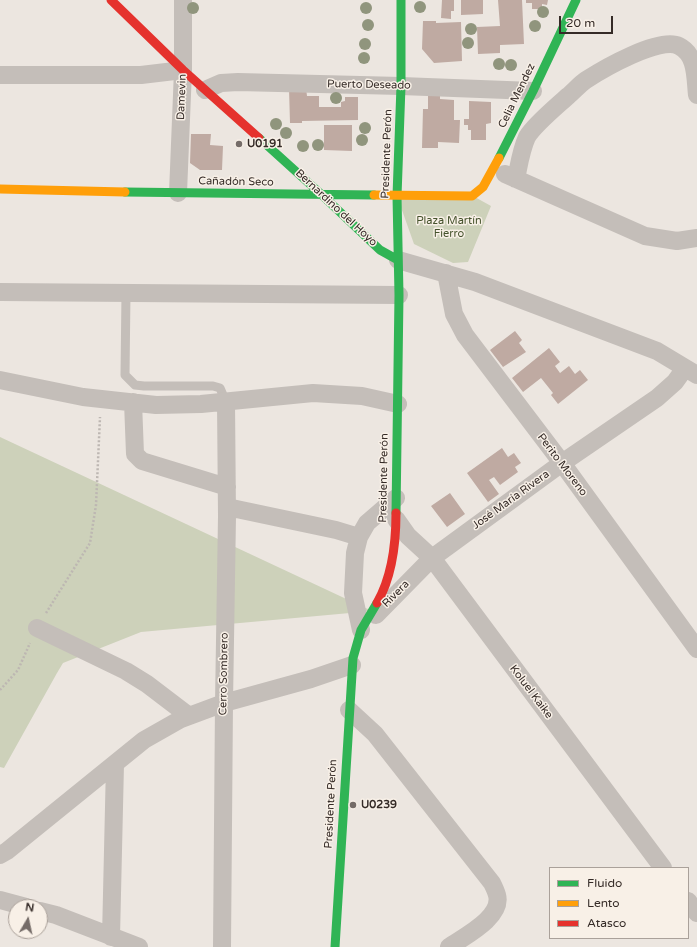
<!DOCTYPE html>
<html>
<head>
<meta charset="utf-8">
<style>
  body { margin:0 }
  #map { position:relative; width:697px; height:947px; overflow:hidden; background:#ece6e0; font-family:"Varela Round",sans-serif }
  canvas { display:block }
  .legend { position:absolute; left:549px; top:867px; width:140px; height:72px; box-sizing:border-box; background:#f8f0e7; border:1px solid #aaa19a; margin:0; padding:5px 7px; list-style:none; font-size:12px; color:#352b27 }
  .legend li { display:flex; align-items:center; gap:8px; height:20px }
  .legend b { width:20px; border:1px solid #aaa19a }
  .north { position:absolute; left:8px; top:899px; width:40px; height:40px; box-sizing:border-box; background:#f8f0e7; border:1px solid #aaa19a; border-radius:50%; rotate:9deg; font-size:11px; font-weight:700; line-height:16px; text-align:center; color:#352b27 }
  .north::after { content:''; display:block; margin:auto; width:14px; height:18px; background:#756c68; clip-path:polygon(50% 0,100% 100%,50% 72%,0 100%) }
  .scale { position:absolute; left:559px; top:16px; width:54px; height:18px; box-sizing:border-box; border:2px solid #352b27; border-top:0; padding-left:5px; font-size:12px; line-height:14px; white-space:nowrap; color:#352b27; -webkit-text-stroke:3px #f8f0e7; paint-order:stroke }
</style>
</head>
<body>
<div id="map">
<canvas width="697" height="947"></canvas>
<ul class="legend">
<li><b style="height:5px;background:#30b455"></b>Fluido</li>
<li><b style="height:5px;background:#ff9f0a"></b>Lento</li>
<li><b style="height:5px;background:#e5322d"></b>Atasco</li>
</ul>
<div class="north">N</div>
<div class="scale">20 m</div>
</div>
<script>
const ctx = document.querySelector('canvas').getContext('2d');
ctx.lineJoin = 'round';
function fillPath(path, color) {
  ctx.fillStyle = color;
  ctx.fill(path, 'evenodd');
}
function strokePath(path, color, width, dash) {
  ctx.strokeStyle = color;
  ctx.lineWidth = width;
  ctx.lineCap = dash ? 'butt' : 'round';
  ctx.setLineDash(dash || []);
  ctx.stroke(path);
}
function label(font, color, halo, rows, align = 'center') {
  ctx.font = font + ' "Varela Round",sans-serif';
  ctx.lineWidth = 3;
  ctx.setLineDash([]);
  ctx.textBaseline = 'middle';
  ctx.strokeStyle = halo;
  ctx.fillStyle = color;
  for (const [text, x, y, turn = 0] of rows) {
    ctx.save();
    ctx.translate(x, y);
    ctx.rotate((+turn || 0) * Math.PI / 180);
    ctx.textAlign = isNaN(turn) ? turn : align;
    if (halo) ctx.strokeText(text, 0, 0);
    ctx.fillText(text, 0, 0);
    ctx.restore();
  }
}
const green = new Path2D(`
  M397 196H473L491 206 468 262 453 263 414 244Z
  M0 437 372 611 141 632 63 663 57 673 4 768 0 767Z`);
const building = new Path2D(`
  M442 0H454V11H451V19L441 18Z
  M461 0H483V14L461 15Z
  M498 0H522L524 44 500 45V53L478 54 477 27 500 26Z
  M526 0H548L547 5 542 4V9H532V3H526Z
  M423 21H436V23L461 22 462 61 434 63 422 49Z
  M289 88H306L307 96H319V107H341V102L345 101V97H358V120L302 121V123H290Z
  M428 92H440V99L454 100V120H460L459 143 438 142V148H422L423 109H428Z
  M469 101 491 102V123L486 124V140H471V130H468V125H464V119H469Z
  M324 125H352V151L324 150Z
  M191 134H211L210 145 223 146 222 170H200L190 163Z
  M515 331 522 340 519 343 526 352 503 367 490 350Z
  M549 348 560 362 555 366 560 373 569 366 575 374 580 370 588 380 558 404 551 395 553 393 541 378 523 392 512 378Z
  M502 448 508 457 514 453 521 463 515 467 518 472 500 485 494 477 489 480 499 494 488 502 467 473Z
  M450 493 465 514 447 527 431 506Z`);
const path = new Path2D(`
  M46 613 90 543 96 505 100 417
  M0 690 18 670 30 643`);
const lane = new Path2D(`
  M126 293 125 375 135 385 144 386H213L220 388 226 402`);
const street = new Path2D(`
  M0 75H141L183 70
  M205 90 221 83 238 82 401 86 533 91
  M505 174 645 236 677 241 697 238
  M516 179C519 165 521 150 527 137 534 125 557 106 568 96 574 91 580 84 586 80 603 69 660 36 679 46 697 55 695 78 697 95
  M178 193 183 70V0
  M398 260 475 282 657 351 697 375
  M446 273 454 314 465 335 562 463 697 649
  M0 292 399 295
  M0 380 83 397 156 405 201 404 313 393 362 396 398 404
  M133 402 135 454 142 461 227 487
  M227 507 336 530 359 537
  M396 519 408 536 432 558 663 868
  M376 615 432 558 562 463 657 398 675 382 685 368
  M37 628 126 671 147 684 189 716
  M361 630 353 593 355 553 359 537 367 523 396 498
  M349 710 375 734 492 883C494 887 496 891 497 895 503 917 465 936 449 947
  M0 855 7 851 144 740 181 719 224 703 311 679 352 665
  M0 900 26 907
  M688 901 697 913
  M40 911 56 915 139 947
  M111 937 115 764
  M222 947 224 703 227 516 226 402`);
const fast = new Path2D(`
  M259 138 322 195 380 250 398 260
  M499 158 533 91 576 0
  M125 192 374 195
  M396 513 399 295 397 196 401 86V0
  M335 947 353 658 361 630 377 603`);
const slow = new Path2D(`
  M0 189 125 192
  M374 195 472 196 483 187 499 158`);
const jam = new Path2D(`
  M111 0 183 70 259 138
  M377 603C392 577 396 543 396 513`);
const trees = [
  [420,7],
  [193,8],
  [366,8],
  [543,12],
  [368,25],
  [535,26],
  [471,29],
  [468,43],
  [365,44],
  [364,58],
  [499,64],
  [511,65],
  [336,98],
  [276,124],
  [365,128],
  [286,133],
  [362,140],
  [318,145],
  [303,146]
];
const markers = [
  [239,144,4,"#756c68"],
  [353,805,4,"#756c68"]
];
const streetNames = [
  ["Puerto Deseado",369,85,1],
  ["Celia Mendez",517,96,-64],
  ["Damevin",182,97,-88],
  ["Presidente Perón",387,154,-88],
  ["Cañadón Seco",236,182,1],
  ["Bernardino del Hoyo",336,208,43],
  ["Perito Moreno",562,465,53],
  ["Presidente Perón",384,478,-89],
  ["José María Rivera",511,500,-36],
  ["Rivera",396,594,-45],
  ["Cerro Sombrero",224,674,-89],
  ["Koluel Kaike",531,692,53],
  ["Presidente Perón",331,804,-87]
];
const poiNames = [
  ["U0191",247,144],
  ["U0239",361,805]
];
const parkNames = [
  ["Plaza Martín",449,221],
  ["Fierro",449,234]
];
fillPath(green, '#cdd1ba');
fillPath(building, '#bfaaa2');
strokePath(path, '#bdb7b2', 2.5, [2, 2]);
strokePath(lane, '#c4beb9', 9);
strokePath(street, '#c4beb9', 18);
strokePath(fast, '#30b455', 9);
strokePath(slow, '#ff9f0a', 9);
strokePath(jam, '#e5322d', 9);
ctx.fillStyle = '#90957d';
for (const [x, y] of trees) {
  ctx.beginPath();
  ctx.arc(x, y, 6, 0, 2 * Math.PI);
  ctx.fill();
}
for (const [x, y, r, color] of markers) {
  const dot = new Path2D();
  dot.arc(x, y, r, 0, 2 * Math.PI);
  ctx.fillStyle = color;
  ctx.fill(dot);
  strokePath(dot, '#f8f0e7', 1.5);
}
label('11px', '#352b27', '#f8f0e7', streetNames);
label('bold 11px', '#352b27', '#f8f0e7', poiNames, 'left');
label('11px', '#45522c', '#f8f0e7', parkNames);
</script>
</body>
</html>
